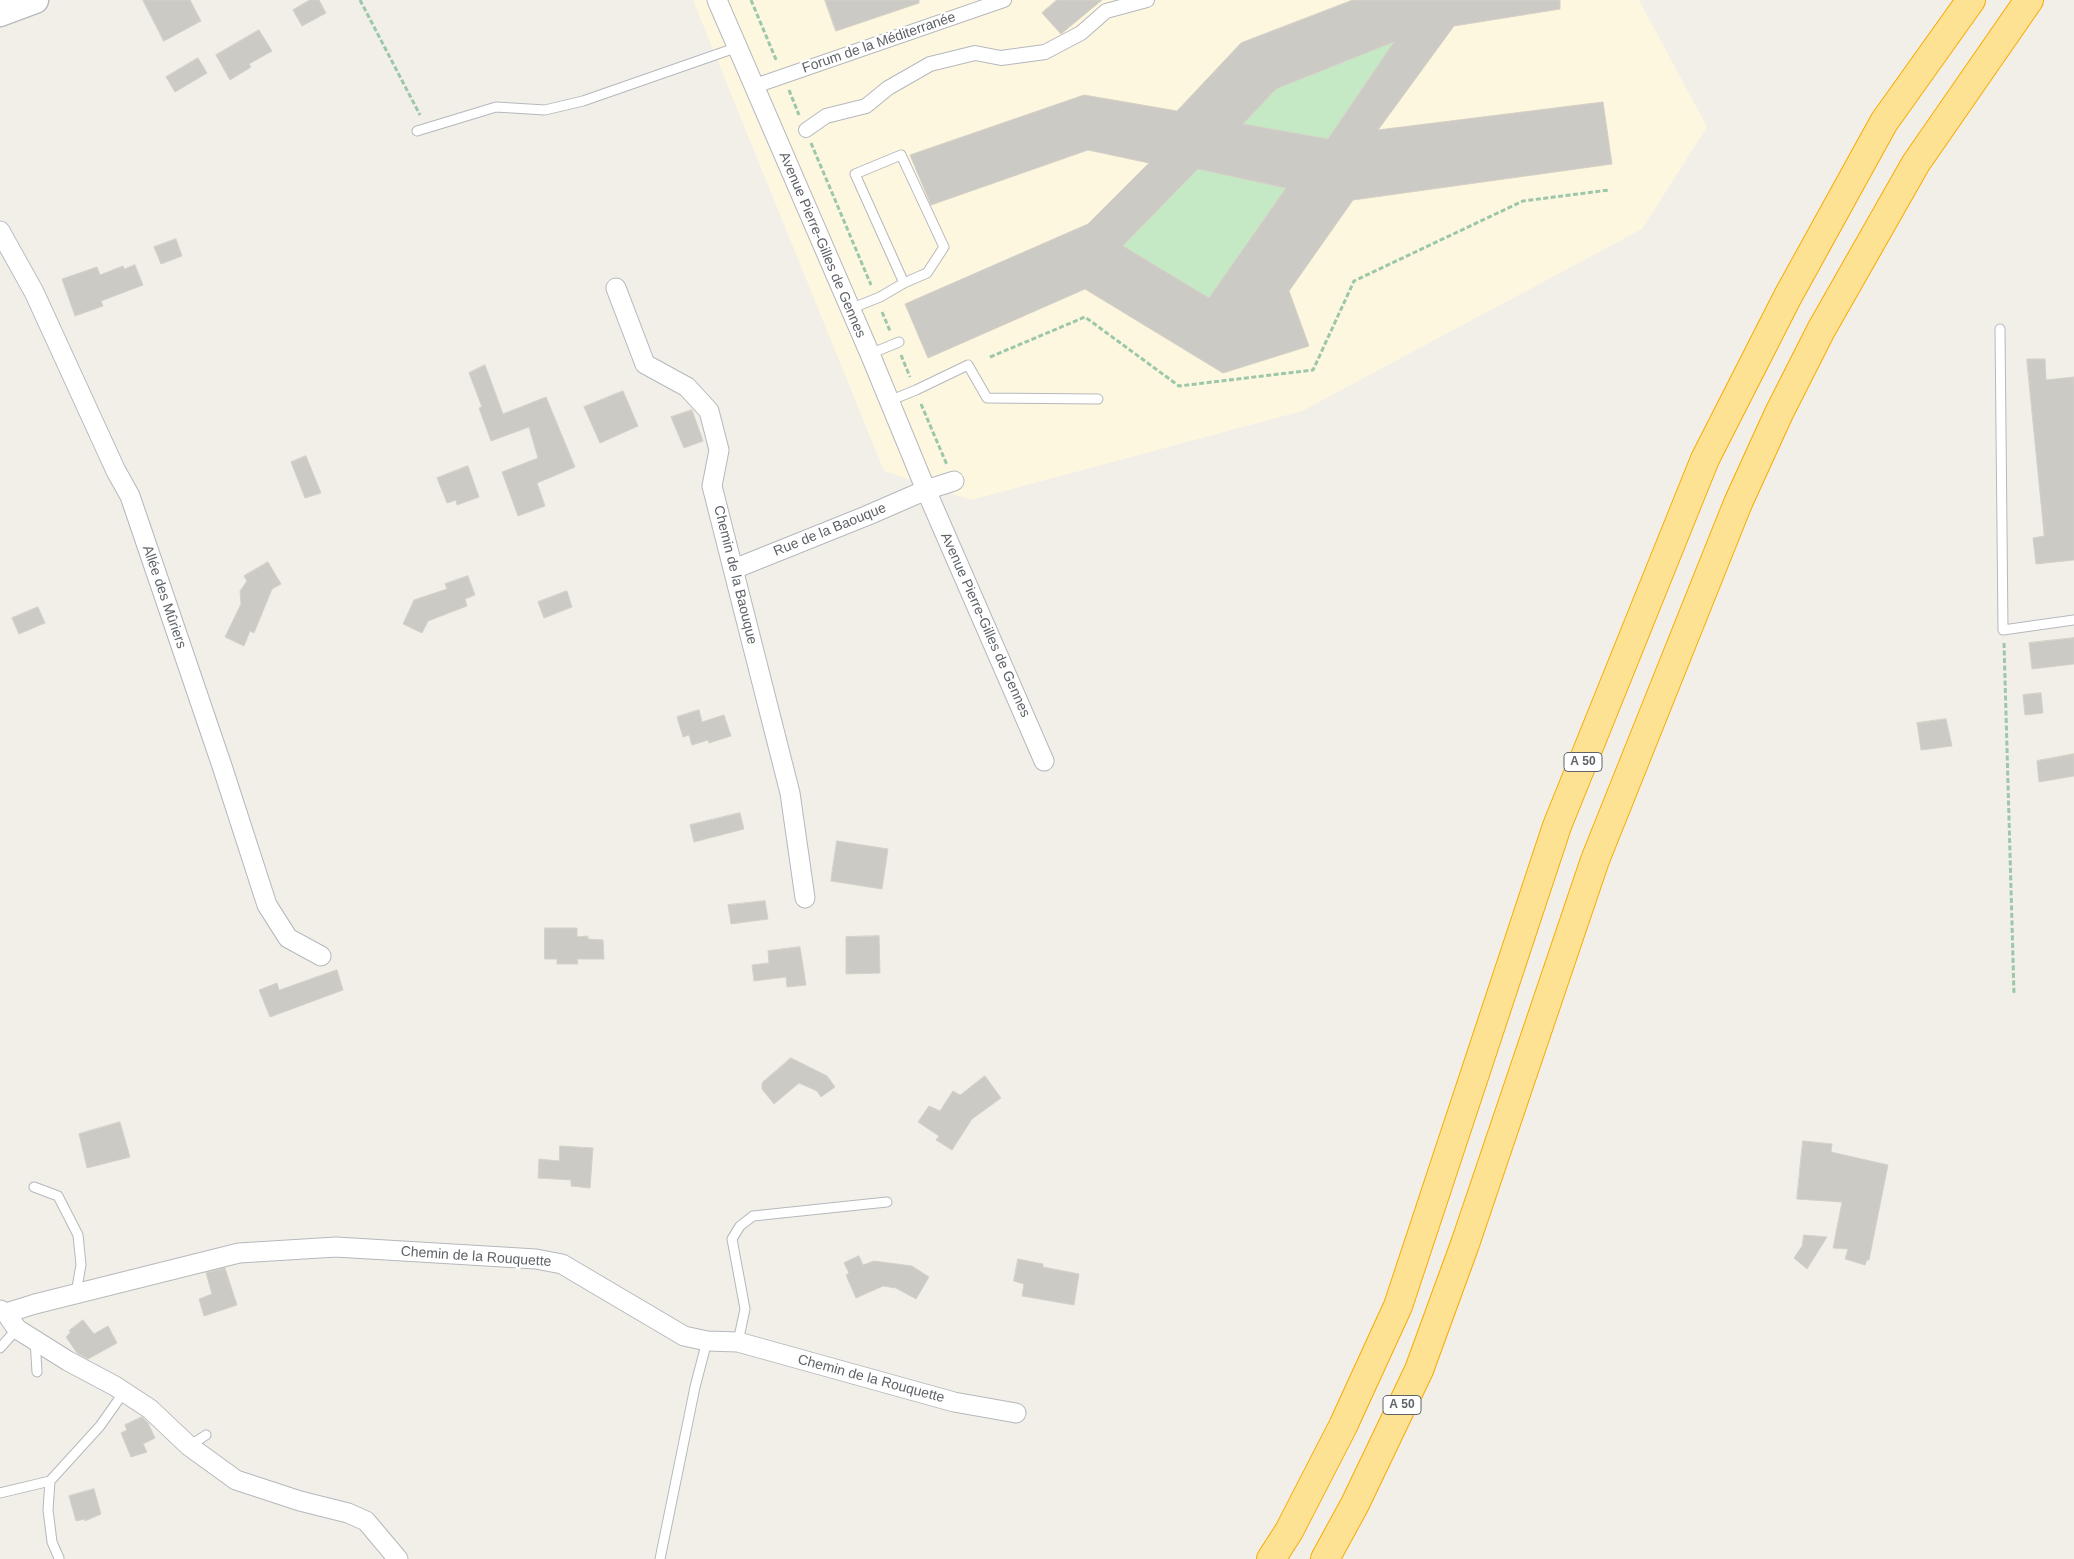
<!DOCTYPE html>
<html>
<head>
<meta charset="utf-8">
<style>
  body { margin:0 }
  canvas { display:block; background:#f1efe8 }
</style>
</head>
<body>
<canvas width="2074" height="1559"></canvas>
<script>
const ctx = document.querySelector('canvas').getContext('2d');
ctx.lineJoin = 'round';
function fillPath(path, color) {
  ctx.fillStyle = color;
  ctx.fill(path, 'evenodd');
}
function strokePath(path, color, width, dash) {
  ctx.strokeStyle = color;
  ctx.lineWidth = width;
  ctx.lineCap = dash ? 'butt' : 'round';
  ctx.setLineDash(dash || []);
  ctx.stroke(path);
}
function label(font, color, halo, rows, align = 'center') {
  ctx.font = font + ' Helvetica,sans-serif';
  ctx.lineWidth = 4.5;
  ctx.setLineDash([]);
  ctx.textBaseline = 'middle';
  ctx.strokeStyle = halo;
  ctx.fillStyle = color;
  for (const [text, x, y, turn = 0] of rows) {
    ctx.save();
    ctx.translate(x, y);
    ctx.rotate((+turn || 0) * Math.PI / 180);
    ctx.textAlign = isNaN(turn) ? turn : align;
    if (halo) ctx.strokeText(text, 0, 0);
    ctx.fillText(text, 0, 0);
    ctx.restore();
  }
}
const commercial = new Path2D(`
  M693 0H1639L1707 127 1642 229 1302 411 971 500 884 471Z`);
const green = new Path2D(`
  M1394 42 1328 139 1243 124 1276 89Z
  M1198 169 1286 188 1209 298 1123 246Z`);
const building = new Path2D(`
  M143 0H190L201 21 164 41Z
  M310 0H319L326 13 302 26 293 10Z
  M825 0H919V3L836 31Z
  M1057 0H1102L1061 34 1042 13Z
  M1353 0H1560V9L1454 26 1378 130 1603 102 1612 164 1353 200 1289 291 1309 346 1223 373 1085 289 928 358 905 304 1088 224 1149 163 1088 150 931 205 910 155 1084 95 1177 111 1241 43ZM1394 42 1328 139 1243 124 1276 89ZM1198 169 1286 188 1209 298 1123 246Z
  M259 30 272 51 249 64 251 67 230 80 216 55Z
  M198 58 207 73 175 92 166 77Z
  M176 239 182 256 161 264 154 247Z
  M135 265 143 285 101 301 103 306 75 316 62 279 97 267 100 275 123 266 124 269Z
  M2027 359H2045L2046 380 2074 377V560L2036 564 2033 538 2044 536Z
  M485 365 503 414 546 397 575 467 537 483 545 506 518 516 502 472 538 458 529 427 491 441 479 408 482 407 469 373Z
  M623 391 638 426 600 443 584 407Z
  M692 410 703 441 684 448 671 417Z
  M306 456 321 493 305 498 291 462Z
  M468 466 479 497 457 505 456 500 447 503 437 478Z
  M268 562 281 584 272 589 254 633 250 631 244 646 225 637 241 604 240 591 247 581 244 576Z
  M468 576 475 595 465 599 467 606 428 621 422 633 403 624 414 600 447 589 445 584Z
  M567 591 572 607 544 618 538 602Z
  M38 607 45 623 19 634 12 618Z
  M2074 638V664L2032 669 2029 643Z
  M2041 693 2043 713 2025 715 2023 695Z
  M699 710 702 722 724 715 731 736 709 743 708 740 692 745 689 735 683 737 677 717Z
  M1946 719 1952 746 1921 750 1917 723Z
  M2074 754V776L2039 782 2037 761Z
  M740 813 744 829 694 842 690 825Z
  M837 841 888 849 882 889 831 881Z
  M765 901 768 919 731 924 728 905Z
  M545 928H577V937L588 936V939L603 940 604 959H577L578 964H557V959H545Z
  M879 936 880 973 846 974V937Z
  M800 947 806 985 787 987 786 977 754 981 752 965 769 963 768 951Z
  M337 970 343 990 270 1017 259 990 277 983 279 990Z
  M791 1058 827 1076 835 1087 821 1097 817 1091 799 1083 774 1104 762 1089V1083Z
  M985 1076 1001 1098 972 1119 952 1150 936 1140 939 1136 918 1122 929 1106 940 1111 953 1091 960 1095Z
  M120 1122 130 1157 87 1168 79 1134Z
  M1803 1141 1832 1144 1831 1152 1888 1165 1869 1260H1867L1865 1265 1845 1259 1848 1249 1833 1248 1842 1202 1797 1199Z
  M560 1146 593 1148 590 1188 571 1186V1180L538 1178 539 1159 559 1161Z
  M1804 1235 1827 1237 1807 1269 1794 1258 1802 1246Z
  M859 1256 863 1265 874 1261 912 1266 929 1277 916 1299 896 1288 883 1286 856 1298 846 1275 849 1273 844 1263Z
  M1018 1259 1043 1264V1267L1079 1274 1074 1305 1022 1296 1024 1284 1014 1281Z
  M225 1268 237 1305 204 1316 199 1299 212 1294 206 1273Z
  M83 1320 94 1334 108 1326 117 1343 88 1359 77 1353 66 1337 71 1332 69 1331Z
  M142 1417 148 1423 155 1438 143 1444 147 1452 131 1457 121 1433 127 1430 125 1425Z
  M94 1489 101 1514 85 1521V1519L76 1521 69 1496Z`);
const path = new Path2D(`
  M360 0 420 115
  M751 0 777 62
  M789 90 799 115
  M811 143 871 285
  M882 312 890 331
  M901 355 910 377
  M990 357 1085 317 1179 386 1313 370 1354 281 1523 201 1609 190
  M921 404 947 465
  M2004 643 2014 994`);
const service = new Path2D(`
  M417 131 496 107 545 110 583 101 738 47
  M850 309 880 297 904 283 855 174 901 155 944 247 927 273 904 283
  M2000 329 2003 630 2074 620
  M870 354 899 342
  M889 401 916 390 968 365 987 398 1098 399
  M34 1187 58 1196 78 1235 81 1265 76 1293
  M35 1340 37 1372
  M738 1342 745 1309 732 1239 740 1226 753 1216 887 1202
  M0 1348 17 1329
  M189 1446 206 1435
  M0 1493 50 1481
  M59 1558 52 1542 48 1510 50 1481 100 1426 124 1392
  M660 1559 695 1387 707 1341`);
const pedestrian = new Path2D(`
  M755 86 1004 0
  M806 130 826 116 866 106 888 88 930 64 975 53 1001 58 1045 52 1081 33 1106 11 1147 0`);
const minor = new Path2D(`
  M717 0 870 354 926 490 866 516 734 569
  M0 231 34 292 116 471 130 496 222 766 267 905 288 938 321 956
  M616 288 645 364 687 387 709 411 719 450 712 486 790 793 805 898
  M954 481 926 490 1044 761
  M0 1310 6 1313 17 1329 68 1361 115 1386 150 1409 189 1446 236 1480 300 1501 348 1513 366 1521 398 1559
  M6 1313 35 1304 239 1253 336 1247 536 1259 562 1264 684 1336 707 1341 738 1342 954 1402 1016 1413`);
const secondary = new Path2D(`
  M0 13 35 0`);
const motorway = new Path2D(`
  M1271 1559 1289 1531 1343 1426 1398 1306 1557 826 1705 459 1788 296 1884 122 1971 0
  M1325 1559 1355 1504 1419 1370 1465 1244 1595 860 1738 503 1779 413 1821 330 1916 163 2029 0`);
const shields = [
  [1583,762,38],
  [1402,1405,38]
];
const shieldNames = [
  ["A 50",1583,762],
  ["A 50",1402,1405]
];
const streetNames = [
  ["Forum de la Méditerranée",879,43,-19],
  ["Avenue Pierre-Gilles de Gennes",822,245,67],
  ["Rue de la Baouque",830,530,-22],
  ["Chemin de la Baouque",735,575,76],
  ["Allée des Mûriers",164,597,71],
  ["Avenue Pierre-Gilles de Gennes",985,625,66],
  ["Chemin de la Rouquette",476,1257,4],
  ["Chemin de la Rouquette",871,1379,15]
];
fillPath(commercial, '#fef7e0');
fillPath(green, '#c5e8c5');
fillPath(building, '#cccac5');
strokePath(building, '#d6d1c6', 1);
strokePath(service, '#b5b8bc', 11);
strokePath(pedestrian, '#b5b8bc', 16);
strokePath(minor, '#b5b8bc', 21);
strokePath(secondary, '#b6babf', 29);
strokePath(motorway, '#f9ab00', 30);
strokePath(path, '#9cc7a9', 3, [5, 2.5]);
strokePath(service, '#fff', 9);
strokePath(pedestrian, '#fff', 14);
strokePath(minor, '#fff', 19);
strokePath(secondary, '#fff', 26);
strokePath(motorway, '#fde293', 28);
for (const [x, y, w] of shields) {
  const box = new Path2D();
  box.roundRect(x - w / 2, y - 9.5, w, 19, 4);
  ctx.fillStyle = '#fff';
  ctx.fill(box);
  strokePath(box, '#5f6368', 1);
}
label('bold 12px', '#5f6368', null, shieldNames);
label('14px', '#5f6368', '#fff', streetNames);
</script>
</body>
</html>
